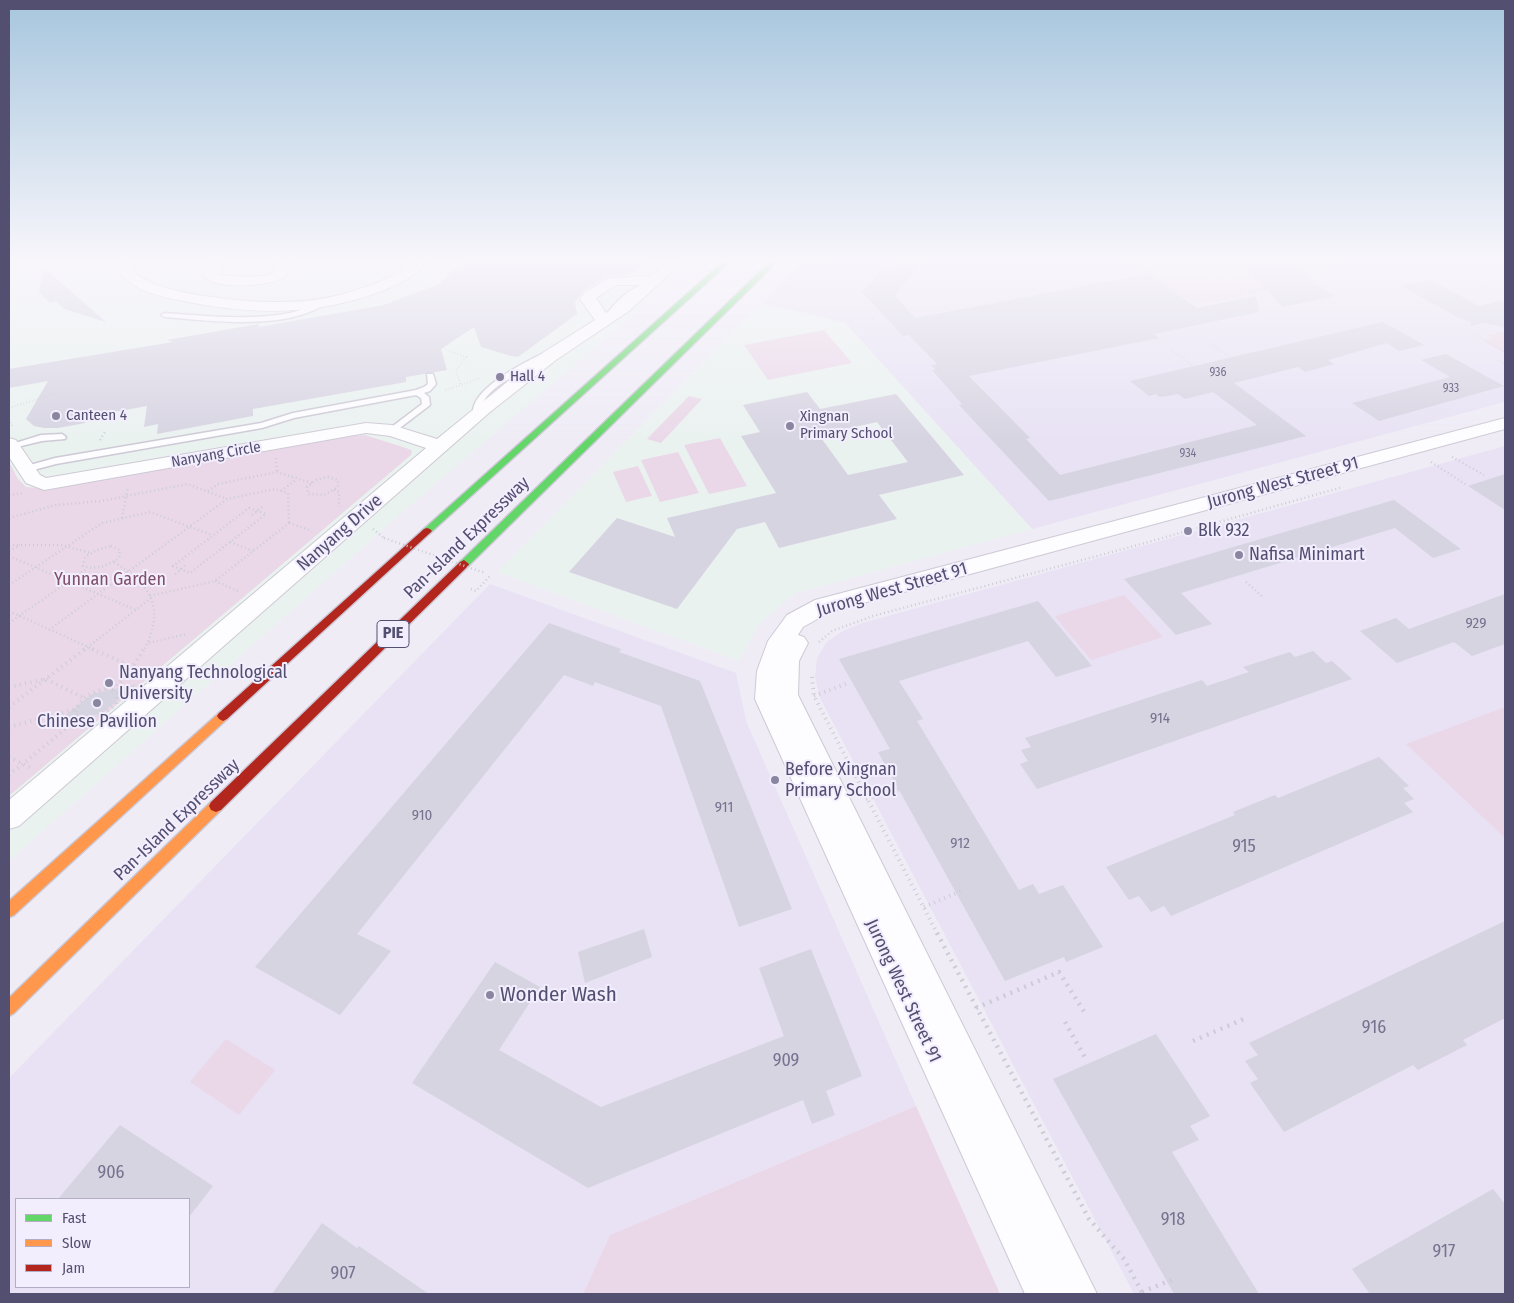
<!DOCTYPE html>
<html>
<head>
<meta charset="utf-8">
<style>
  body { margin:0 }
  #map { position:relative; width:1514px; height:1303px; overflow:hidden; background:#efecf6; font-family:"Fira Sans Condensed",sans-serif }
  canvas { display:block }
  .frame { position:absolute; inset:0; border:10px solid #534f71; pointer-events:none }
  .legend { position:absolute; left:15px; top:1198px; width:175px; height:90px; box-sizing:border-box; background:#f3eefd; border:1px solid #b3aec5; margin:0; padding:6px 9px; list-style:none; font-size:15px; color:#534f71 }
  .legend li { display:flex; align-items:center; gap:10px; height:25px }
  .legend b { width:25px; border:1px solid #b3aec5 }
</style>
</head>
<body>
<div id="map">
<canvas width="1514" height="1303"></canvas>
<div class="frame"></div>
<ul class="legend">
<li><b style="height:6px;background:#63d668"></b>Fast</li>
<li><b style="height:6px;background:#ff974d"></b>Slow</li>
<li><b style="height:6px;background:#b3261e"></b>Jam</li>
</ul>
</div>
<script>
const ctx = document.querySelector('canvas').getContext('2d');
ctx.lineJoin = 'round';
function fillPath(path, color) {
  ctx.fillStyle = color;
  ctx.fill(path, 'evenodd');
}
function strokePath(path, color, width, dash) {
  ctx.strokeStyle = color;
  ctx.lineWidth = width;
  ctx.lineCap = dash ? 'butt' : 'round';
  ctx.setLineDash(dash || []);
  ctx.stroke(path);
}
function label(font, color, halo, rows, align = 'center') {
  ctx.font = font + ' "Fira Sans Condensed",sans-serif';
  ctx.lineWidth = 4;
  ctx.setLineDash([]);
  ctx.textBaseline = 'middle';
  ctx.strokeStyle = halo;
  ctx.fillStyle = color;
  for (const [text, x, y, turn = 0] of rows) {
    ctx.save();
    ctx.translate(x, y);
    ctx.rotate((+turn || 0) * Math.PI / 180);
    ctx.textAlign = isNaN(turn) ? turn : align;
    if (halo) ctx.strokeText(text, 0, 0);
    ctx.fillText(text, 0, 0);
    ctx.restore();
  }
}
const residential = new Path2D(`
  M806 259H1505V331L1488 335 1505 345V402L1032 529 845 323 762 303Z
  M1505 446V1294H1134L820 698 815 677 817 658 827 642 843 631 859 624Z
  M490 584 736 673 746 721 916 1106 610 1235 583 1294H9V1078ZM16 1199H189V1287H16Z`);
const education = new Path2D(`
  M9 259H698L412 504 9 861Z
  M762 303 845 323 1032 529 796 593 759 624 739 661 497 572Z`);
const green = new Path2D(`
  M1127 259H1337L1343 263 1320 261 1318 282 1205 303 1183 298Z
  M824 330 852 363 768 380 744 345Z
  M1505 331V353L1483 341 1493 338 1487 335Z
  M689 396 702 399 661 443 647 439Z
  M365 435 409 449 412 451 411 455 9 796V462L18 479 26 487 50 489 351 436Z
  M720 438 747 486 709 494 684 445Z
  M678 452 699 493 660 502 641 460Z
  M638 466 652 496 626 502 613 472Z
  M1124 595 1163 637 1091 660 1055 616Z
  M1505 707V838L1406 744Z
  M226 1039 275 1070 239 1115 190 1082Z
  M916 1106 1000 1294H583L610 1235Z`);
const building = new Path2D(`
  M470 259H651L629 275 607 276 583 291 575 302 577 314 518 357 511 356 481 347 474 327 441 349 447 370 406 377V382L253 409V416L157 434 158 424 144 427 147 406 87 417 85 423 58 428H44L34 426 26 419 48 381 9 388V369L173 342 167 340 259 324V327L384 305 439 284 457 267 461 268Z
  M899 259H924L895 296 915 318 1148 274 1197 308 1256 296 1259 312 1154 334 1159 338 969 376 1030 438 1026 439 1060 475 1257 425 1213 392 1185 399 1178 394 1168 396 1159 397 1156 394 1149 396 1130 381 1383 322 1424 345 1399 351 1387 343 1328 360 1334 364 1305 372 1298 367 1234 383 1306 436 1049 501 959 405 962 404 932 370H936L931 365 937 364 909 335 903 336 862 292 883 268 891 270Z
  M1238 259H1269L1301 264 1311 282 1335 296 1283 307Z
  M44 268 106 322 64 309 56 301 50 303 39 292Z
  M1431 280 1479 306 1505 300V318H1503L1505 320V327L1483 323 1471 326 1470 321 1461 319 1401 286Z
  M1446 354 1504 386 1379 421 1352 403 1450 377 1421 360Z
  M807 392 820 409 896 394 964 475 879 495 897 519 779 548 765 522 737 529 677 609 569 572 617 518 675 537 667 518 776 493 741 436 760 432 743 405ZM877 422 908 462 848 475 819 435Z
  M1505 474V510L1468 486Z
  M1394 500 1461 549 1433 558 1395 528 1181 593 1212 624 1176 635 1124 579Z
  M1505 594V644L1472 656 1454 642 1397 663 1360 631 1396 618 1409 629Z
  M1038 601 1092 666 1056 677 1028 641 899 681 923 719 917 721 1019 890 1033 884 1039 894 1063 885 1103 947 1066 962 1064 957 1005 981 878 752 890 749 839 659Z
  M549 623 621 649 619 652 700 681 792 909 739 927 661 706 595 682 593 686 564 675 357 934 391 951 340 1015 255 967Z
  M1313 651 1326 663 1332 661 1352 679 1037 789 1020 764 1028 761 1021 750 1031 747 1025 738 1202 680 1207 686 1249 672 1243 667 1290 652 1295 657Z
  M137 684 102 713 53 725 92 694Z
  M1379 757 1409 786 1403 788 1414 799 1404 803 1413 812 1171 916 1164 906 1151 912 1139 896 1129 900 1106 867 1235 815 1233 812 1275 795 1278 798Z
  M1505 921V1018L1463 1040 1467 1045 1418 1070 1413 1065 1284 1132 1250 1083 1258 1079 1245 1061 1258 1055 1249 1043Z
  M644 929 652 957 585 983 578 952Z
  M811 949 862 1076 826 1091 835 1115 812 1124 803 1100 588 1188 412 1083 495 962 540 987 499 1050 601 1107 784 1036 759 968Z
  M1156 1034 1210 1116 1190 1126 1199 1140 1172 1152 1259 1294H1174L1053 1079Z
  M120 1125 213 1186 189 1217V1199H58Z
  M1493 1189 1505 1204V1294H1370L1352 1269Z
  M322 1223 357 1248 359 1246 429 1294H272Z`);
const pathFar3 = new Path2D(`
  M1141 259 1139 264 1146 271 1177 279 1209 293H1230L1244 288H1267L1273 277 1255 274 1239 265V259
  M1185 259 1187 261 1182 264 1198 267 1208 273 1220 272 1230 274 1243 270
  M436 267 454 270 466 269
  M318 276 328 286
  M297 277 330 273 347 262
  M1367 282H1374
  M800 285 824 259
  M805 285 831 259
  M1478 289 1484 287
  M873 319 872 317 878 311
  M1475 334 1505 352
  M1210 343 1232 359
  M449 351 466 357 456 371 461 385 480 378
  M1172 351 1193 366
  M1498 360 1505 364
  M445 390 461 385
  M9 408 57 393
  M9 420 13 427`);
const pathFar2 = new Path2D(`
  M100 440 105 432
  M1452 457 1484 475
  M276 458 277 472
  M1431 462 1468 486
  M328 477 338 480V487L324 495 308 494 307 487 316 480Z
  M334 490 339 492V507
  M208 491 218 484 277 472 312 483
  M281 491 297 479
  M9 495 22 493
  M249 508 266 514 190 573 173 566Z
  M252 515 262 507
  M9 518 56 505 102 501 187 484 227 499
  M122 518 128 487
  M289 523 312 531
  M373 529 384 538
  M230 542 253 551
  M9 545H61L91 553
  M111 546 120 550 119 558C107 566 97 570 83 566L85 557 97 550Z
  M9 551 20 545
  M9 556 136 610
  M114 562C151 585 166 607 144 650
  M175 574 187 564
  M215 581 240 592
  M1246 582 1263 597
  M9 585 102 523 150 512 212 535
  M471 589 476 591 491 575
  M150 596 215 581 289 523
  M9 611 95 650
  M9 623 88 568
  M49 630 227 499 275 489 288 493 289 523
  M819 642 832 631 873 616 1127 548 1343 487
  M149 643 186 634
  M84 650 151 598`);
const pathFar1 = new Path2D(`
  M92 649 133 667
  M812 677 814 696 938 935
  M9 687 46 679 84 698
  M107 688 118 693 116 704C103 715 92 721 75 715 79 697 91 693 107 688Z
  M113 690 128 674 144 649
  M814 696 848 683
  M9 707 85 649
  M9 727 76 709
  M9 757 31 768
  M9 775 80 717
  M866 799 902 788
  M924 907 961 891`);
const path = new Path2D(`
  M937 933 1089 1219 1124 1259 1143 1294
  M976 1008 1059 972 1085 1013
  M1065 1022 1087 1061
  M1193 1041 1246 1018
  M1142 1292 1174 1279`);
const lane = new Path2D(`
  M648 282 650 283V285C632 295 619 306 608 324H602L601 322C613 304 627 289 648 282Z
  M319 302H322V306C281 330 211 321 165 317L161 315 165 313C206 316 250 321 290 313 301 311 309 305 319 302Z
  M546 352 553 354C535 369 491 381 482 405 481 409 481 413 480 417H474C465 391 527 361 546 352Z
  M427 374H433L436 384 430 391 424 393 429 397 430 405 392 434 388 431 389 429 422 404 421 398 416 395 294 418 262 428 56 464 26 472 21 469 23 467 55 458 261 423 293 413 416 390 424 387 428 384Z
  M62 434 66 437 65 439 42 441 9 449V445L41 435Z`);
const street = new Path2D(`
  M125 259H139L132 269C149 295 251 303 282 302 305 302 328 299 350 292 366 287 384 281 399 272 404 269 409 263 414 260 417 258 425 259 429 259 416 277 398 285 379 292 315 316 250 315 184 301 159 296 132 292 118 269Z
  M280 259H294L285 277C270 286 214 291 204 276L209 263 214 259 221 260 223 263 219 275C231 276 267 280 275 271 278 268 279 263 280 259Z
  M670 259H686L629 311 556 360 490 412 19 826 9 829V800L426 448 390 436 366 433 44 490 26 483 9 457V438L16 440 40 475 46 478 366 423 392 425 437 439 544 352 595 320 580 299 584 293 608 278 652 276ZM616 285H641L619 305 606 313 596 298Z
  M1505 418V429L830 612 803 627 798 635 804 637 808 643 799 661 798 695 1097 1294H1025L755 699 757 671 768 641 787 615 815 600Z`);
const fast = new Path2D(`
  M726 259H733L430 533H424L422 531 424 529Z
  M773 259H780L468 566H460L459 564 460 562Z`);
const slow = new Path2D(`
  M223 711 227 713 229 716 227 719 14 915 9 917V901L219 713Z
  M216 800 221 802 223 806 221 810 14 1013 9 1016V998L211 802Z`);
const jam = new Path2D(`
  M427 528 430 529 432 531 430 533 227 719 223 721 219 719 217 716 219 713 424 529Z
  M464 560 469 564 468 566 221 810 216 812 211 810 209 806 211 802 460 562Z`);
const pathBridge = new Path2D(`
  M384 538 485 573`);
const markers = [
  [500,377,5,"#8a86a0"],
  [56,416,5,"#8a86a0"],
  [790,426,5,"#8a86a0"],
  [1188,531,5,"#8a86a0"],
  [1239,555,5,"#8a86a0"],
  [109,683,5,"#8a86a0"],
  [97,703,5,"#8a86a0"],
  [775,780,5,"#8a86a0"],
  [490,995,5,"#8a86a0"]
];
const farNumbernames = [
  ["936",1218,373],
  ["933",1451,389],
  ["934",1188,454]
];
const farPoinames = [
  ["Hall 4",510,377],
  ["Canteen 4",66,416],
  ["Xingnan",800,417],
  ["Primary School",800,434]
];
const farStreetnames = [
  ["Nanyang Circle",216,455,-10]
];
const numberNames = [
  ["929",1476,624],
  ["914",1160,719],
  ["911",724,808],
  ["910",422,816],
  ["912",960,844]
];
const shields = [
  [393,634,32]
];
const shieldNames = [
  ["PIE",393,634]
];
const streetNames = [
  ["Jurong West Street 91",1283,483,-15],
  ["Nanyang Drive",340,533,-41],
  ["Pan-Island Expressway",467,538,-44],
  ["Jurong West Street 91",892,590,-16],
  ["Pan-Island Expressway",177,820,-44],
  ["Jurong West Street 91",903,991,65]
];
const poiNames = [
  ["Blk 932",1198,531],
  ["Nafisa Minimart",1249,555],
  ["Nanyang Technological",119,673],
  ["University",119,694],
  ["Chinese Pavilion",97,722,"center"],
  ["Before Xingnan",785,770],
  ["Primary School",785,791]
];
const parkNames = [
  ["Yunnan Garden",110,580]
];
const nearNumbernames = [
  ["915",1244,847],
  ["916",1374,1028],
  ["909",786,1061],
  ["906",111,1173],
  ["918",1173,1220],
  ["917",1444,1252],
  ["907",343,1274]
];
const nearPoinames = [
  ["Wonder Wash",500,995]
];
fillPath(residential, '#e8e2f4');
fillPath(education, '#eaf2f0');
fillPath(green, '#ead8e8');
fillPath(building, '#d7d4e2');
strokePath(lane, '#cdcad5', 3);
strokePath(street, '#cdcad5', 2);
strokePath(fast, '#cac7d4', 3);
strokePath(slow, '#cac7d4', 3);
strokePath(jam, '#cac7d4', 3);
strokePath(pathFar3, '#cdccd6', 2, [0.5, 2.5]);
strokePath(pathFar2, '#cdccd6', 2.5, [1, 3]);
strokePath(pathFar1, '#cdccd6', 4, [1, 4.5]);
strokePath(path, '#cdccd6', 4.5, [2, 5.5]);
fillPath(lane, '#fdfcfe');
fillPath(street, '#fdfcfe');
fillPath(fast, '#63d668');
fillPath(slow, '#ff974d');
fillPath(jam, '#b3261e');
strokePath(pathBridge, '#cdccd6', 2.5, [1, 3]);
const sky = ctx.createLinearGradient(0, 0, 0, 442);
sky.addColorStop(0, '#a7c6de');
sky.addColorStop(0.59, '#f8f6fb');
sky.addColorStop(1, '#f8f6fb00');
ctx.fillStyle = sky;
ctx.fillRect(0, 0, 1514, 442);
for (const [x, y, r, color] of markers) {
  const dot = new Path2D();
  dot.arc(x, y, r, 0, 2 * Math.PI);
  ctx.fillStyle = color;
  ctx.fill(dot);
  strokePath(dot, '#f3eefd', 2);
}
label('12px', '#76728f', null, farNumbernames);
label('15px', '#534f71', '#f3eefd', farPoinames, 'left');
label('15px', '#534f71', '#f3eefd', farStreetnames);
label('15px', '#76728f', null, numberNames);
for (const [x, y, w] of shields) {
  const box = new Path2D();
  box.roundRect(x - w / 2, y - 13.5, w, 27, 4);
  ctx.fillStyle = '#f3eefd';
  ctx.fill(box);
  strokePath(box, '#534f71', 1);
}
label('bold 16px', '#534f71', null, shieldNames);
label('18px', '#534f71', '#f3eefd', streetNames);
label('18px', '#534f71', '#f3eefd', poiNames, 'left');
label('18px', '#804f6a', '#f3eefd', parkNames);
label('18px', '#76728f', null, nearNumbernames);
label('21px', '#534f71', '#f3eefd', nearPoinames, 'left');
</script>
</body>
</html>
